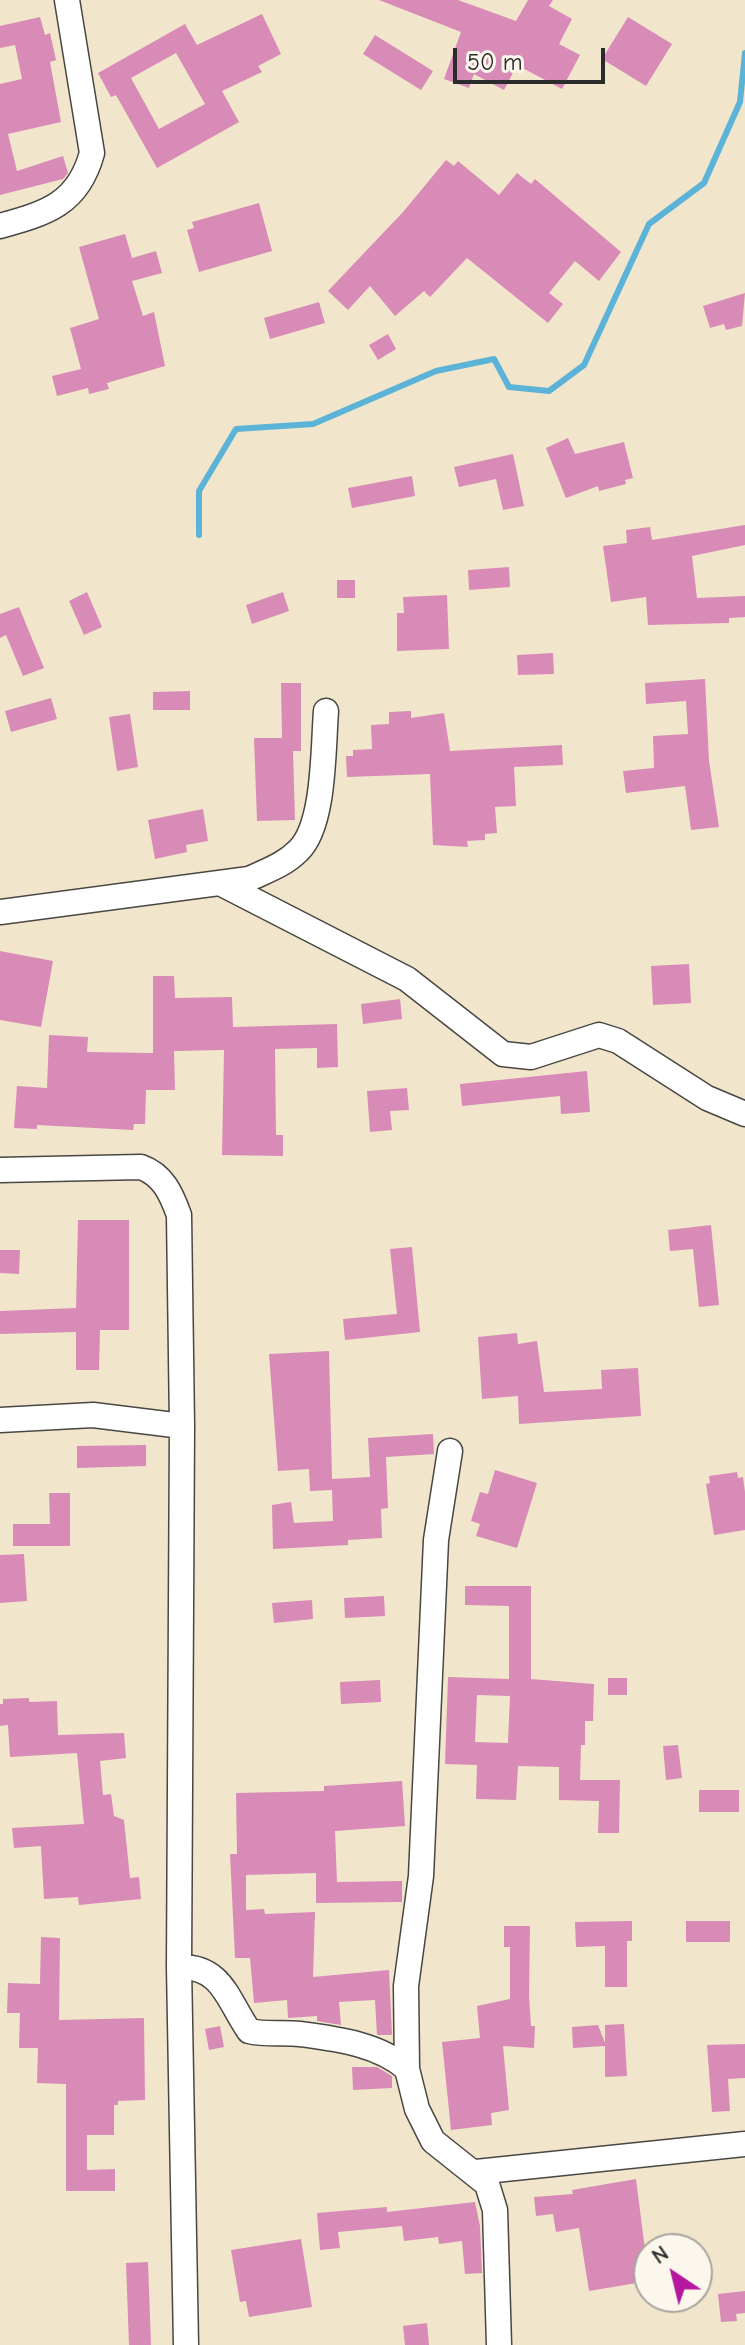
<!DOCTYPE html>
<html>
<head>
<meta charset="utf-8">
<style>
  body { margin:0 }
  #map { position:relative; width:745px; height:2345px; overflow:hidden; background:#f1e6cb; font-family:"Comic Neue",sans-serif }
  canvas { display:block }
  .north { position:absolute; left:633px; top:2233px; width:80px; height:80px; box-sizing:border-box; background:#fbf7ec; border:2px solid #a8a59f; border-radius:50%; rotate:325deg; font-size:22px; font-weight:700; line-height:32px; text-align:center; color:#2b2b2b }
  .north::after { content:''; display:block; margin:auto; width:28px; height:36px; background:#b5179e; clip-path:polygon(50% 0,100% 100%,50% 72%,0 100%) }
  .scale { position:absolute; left:453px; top:48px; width:152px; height:36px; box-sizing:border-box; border:4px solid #2b2b2b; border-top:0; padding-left:10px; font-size:24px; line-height:28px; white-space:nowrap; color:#2b2b2b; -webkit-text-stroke:6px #fbf7ec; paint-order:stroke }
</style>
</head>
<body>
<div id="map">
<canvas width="745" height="2345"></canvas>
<div class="north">N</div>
<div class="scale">50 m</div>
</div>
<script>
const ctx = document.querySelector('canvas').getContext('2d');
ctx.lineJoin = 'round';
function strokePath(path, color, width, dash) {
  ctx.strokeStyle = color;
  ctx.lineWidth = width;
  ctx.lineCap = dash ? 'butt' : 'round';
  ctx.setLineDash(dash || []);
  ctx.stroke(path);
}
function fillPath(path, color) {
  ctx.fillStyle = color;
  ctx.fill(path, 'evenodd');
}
const stream = new Path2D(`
  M199 535V491L236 429 313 424 436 371 494 359 509 387 549 391 584 365 649 224 704 183 740 102 745 53`);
const building = new Path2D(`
  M379 0H458L516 21 528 0H553L549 6 572 19 559 44 580 55 562 89 517 65 504 90 474 74 469 88 444 79 461 32Z
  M262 14 281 54 258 66 262 72 222 91 239 122 157 168 116 95 111 97 98 73 185 24 197 45ZM176 53 205 104 159 129 131 78Z
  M40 17 45 35 50 33 56 60 50 62 61 122 8 134 17 171 63 156 68 173 63 179 0 195V84L22 79 15 45 0 48V26Z
  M628 17 672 44 646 86 602 59Z
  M375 35 433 71 421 90 363 54Z
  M446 160 454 166 458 161 499 195 517 173 531 184 535 179 621 252 599 281 575 261 549 293 563 304 548 323 467 258 430 297 424 291 395 316 370 286 348 310 328 291 403 212Z
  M259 203 272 251 199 272 187 230 194 228 192 222Z
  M125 234 132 258 156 251 162 273 132 281 143 316 154 312 165 366 107 383 109 389 89 394 88 388 57 396 52 376 81 369 70 328 99 319 79 247Z
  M745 293 742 326 726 330 724 324 710 328 703 306Z
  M319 302 325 323 270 339 264 318Z
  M388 334 396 349 378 360 369 345Z
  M568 438 575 454 624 442 633 478 625 480 626 484 599 491 598 486 566 498 546 448Z
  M513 454 524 506 503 510 496 479 459 487 454 467Z
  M412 476 415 496 352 508 348 488Z
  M745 525V545L692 556 697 598 745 596V617L729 618V623L648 625 646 597 611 602 603 546 627 543 626 530 650 527 652 540Z
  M509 567 510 587 469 590 468 570Z
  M337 580H355V598H337Z
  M87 592 102 627 84 635 69 601Z
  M283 592 289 611 252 624 246 605Z
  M447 595 449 649 397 651V613H404L403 597Z
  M19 607 44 668 23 676 6 635 0 638V614Z
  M553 653 554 674 518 675 517 655Z
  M705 679 709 761 719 827 691 830 685 786 626 793 623 771 654 768 653 736 688 734 686 701 646 704 645 683Z
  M281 683H301V751H293L295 820 257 821 254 738H282Z
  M190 691V710H153V692Z
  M51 698 57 719 11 732 5 711Z
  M411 711V718L444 713 450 751 562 745 563 765 514 767 516 806 495 807 497 833 485 834V840L467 841 468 847 433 845 430 774 347 777 346 756H353V750L372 749 371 725 389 724V712Z
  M130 714 138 767 117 771 109 717Z
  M203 809 208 841 186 845 187 852 155 859 148 820Z
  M0 951 53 961 41 1027 0 1020Z
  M689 964 691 1003 653 1005 651 966Z
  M153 976H174L175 998 232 997 233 1027 337 1024 338 1067 317 1068V1048L275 1049 276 1135H283V1156L222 1155 224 1050 174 1051 175 1090H146L145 1124H134L133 1130 37 1125V1129L14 1128 17 1086 47 1088 49 1035 88 1037 87 1052 153 1053Z
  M400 999 402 1019 363 1024 361 1004Z
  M587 1071 590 1112 561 1114 560 1096 462 1106 460 1084Z
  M407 1088 409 1110 390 1111 392 1130 370 1132 367 1091Z
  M78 1220H129V1330H100L99 1370H76V1332L0 1334V1311L76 1308Z
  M711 1225 719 1305 699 1307 693 1249 670 1251 668 1230Z
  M412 1247 420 1332 345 1340 343 1319 397 1314 390 1249Z
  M0 1250H20L19 1274 0 1273Z
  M517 1333 518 1344 537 1341 544 1392 602 1389 601 1370 638 1368 641 1416 519 1424 518 1396 482 1399 478 1337Z
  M329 1351 332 1479 370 1477 368 1438 433 1434 434 1454 386 1457 388 1508 381 1509 382 1538 348 1540V1545L273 1549 272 1505 291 1502 294 1523 333 1521 332 1490 310 1491 309 1469 278 1471 269 1354Z
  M146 1445V1466L77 1468V1446Z
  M495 1470 537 1483 517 1548 476 1536 480 1524 471 1521 480 1492 488 1494Z
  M737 1472 738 1478 743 1477 745 1492V1530L714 1535 706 1484 710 1483 709 1476Z
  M49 1493H70V1546H13V1524H50Z
  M24 1554 27 1601 0 1603V1555Z
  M465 1586H531V1679L594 1684 593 1721H585V1745H581L580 1780H620L619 1833H598L599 1801 559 1800V1767L518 1766 516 1800 476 1799 477 1765 445 1764 448 1677 509 1679V1606L465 1605ZM477 1695 510 1696 508 1743 475 1742Z
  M384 1596 385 1616 345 1618 344 1598Z
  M312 1600 313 1619 274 1623 272 1603Z
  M608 1678H627V1695H608Z
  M380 1680 381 1702 341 1704 340 1682Z
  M29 1698V1702L57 1701 58 1735 124 1733 126 1758 100 1761 103 1795 111 1794 114 1816 124 1820 130 1878 139 1877 141 1899 79 1905 78 1897 44 1899 41 1846 14 1848 12 1828 84 1824 77 1753 10 1757 8 1725 0 1726V1704H3V1699Z
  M678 1745 682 1778 666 1780 663 1746Z
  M402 1781 405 1826 335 1831 337 1882 402 1881V1902L316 1903V1873L246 1875V1910L264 1909 265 1914 315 1912 313 1977 389 1970 392 2035H377L375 2000 339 2002 341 2025 317 2021V2016L288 2018 287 2000 254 2003 250 1958H235L230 1854H237L236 1793 324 1791V1786Z
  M699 1790H739V1812H699Z
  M632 1921V1941H627V1987H605V1946L576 1947 575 1922Z
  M686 1921H730V1942H686Z
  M504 1926H530L529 1996 531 2026H535L534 2048 503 2046 509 2110 491 2113 492 2125 451 2130 442 2042 480 2038 477 2006 510 1999V1947H504Z
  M41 1937 60 1938 59 2020 144 2018 145 2100 118 2101V2105H114V2135H87V2170L115 2169V2191H66V2084L37 2083 38 2048H19L20 2013H7L8 1983 40 1984Z
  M624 2024 627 2076 605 2077V2046L573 2048 572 2027 598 2025 605 2043V2025Z
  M220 2026 224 2047 209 2050 205 2029Z
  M745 2044V2078L728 2079 730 2111 712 2112 707 2045Z
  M352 2067H377L392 2076V2088L353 2090Z
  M636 2179 649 2281 589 2291 579 2228 556 2232 553 2214 536 2216 534 2197 573 2194 572 2190Z
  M475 2202 480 2226 482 2273 465 2274 462 2241 439 2244 438 2237 404 2241 402 2226 338 2232 340 2248 320 2250 317 2213 387 2207V2212Z
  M301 2239 312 2307 249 2317 246 2301 240 2302 231 2250Z
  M148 2262 151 2345H129L126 2263Z
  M745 2291V2313L736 2314 737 2321 721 2322 718 2294Z
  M427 2323 429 2345H405L403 2326Z`);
const minor = new Path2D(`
  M0 226C47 213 78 204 92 153L67 0
  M220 883 407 979 503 1054 531 1057 599 1035 618 1041 707 1098 745 1114
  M0 912 249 879C266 871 284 865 298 851 325 826 323 748 326 711
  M0 1170 141 1167C163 1175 171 1193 179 1215L182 1426 179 1967 186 2345
  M0 1420 93 1415 182 1426
  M450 1451 436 1540 421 1876 406 1986 407 2069 417 2109 433 2141 487 2184 495 2210 499 2345
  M179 1967C222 1966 227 1999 249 2031 265 2035 283 2032 300 2034 337 2039 379 2044 407 2069
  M476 2172 745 2144`);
strokePath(stream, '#5bb3d8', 6);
fillPath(building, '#d88bb7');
strokePath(minor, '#494743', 27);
strokePath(minor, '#fff', 24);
</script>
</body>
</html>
